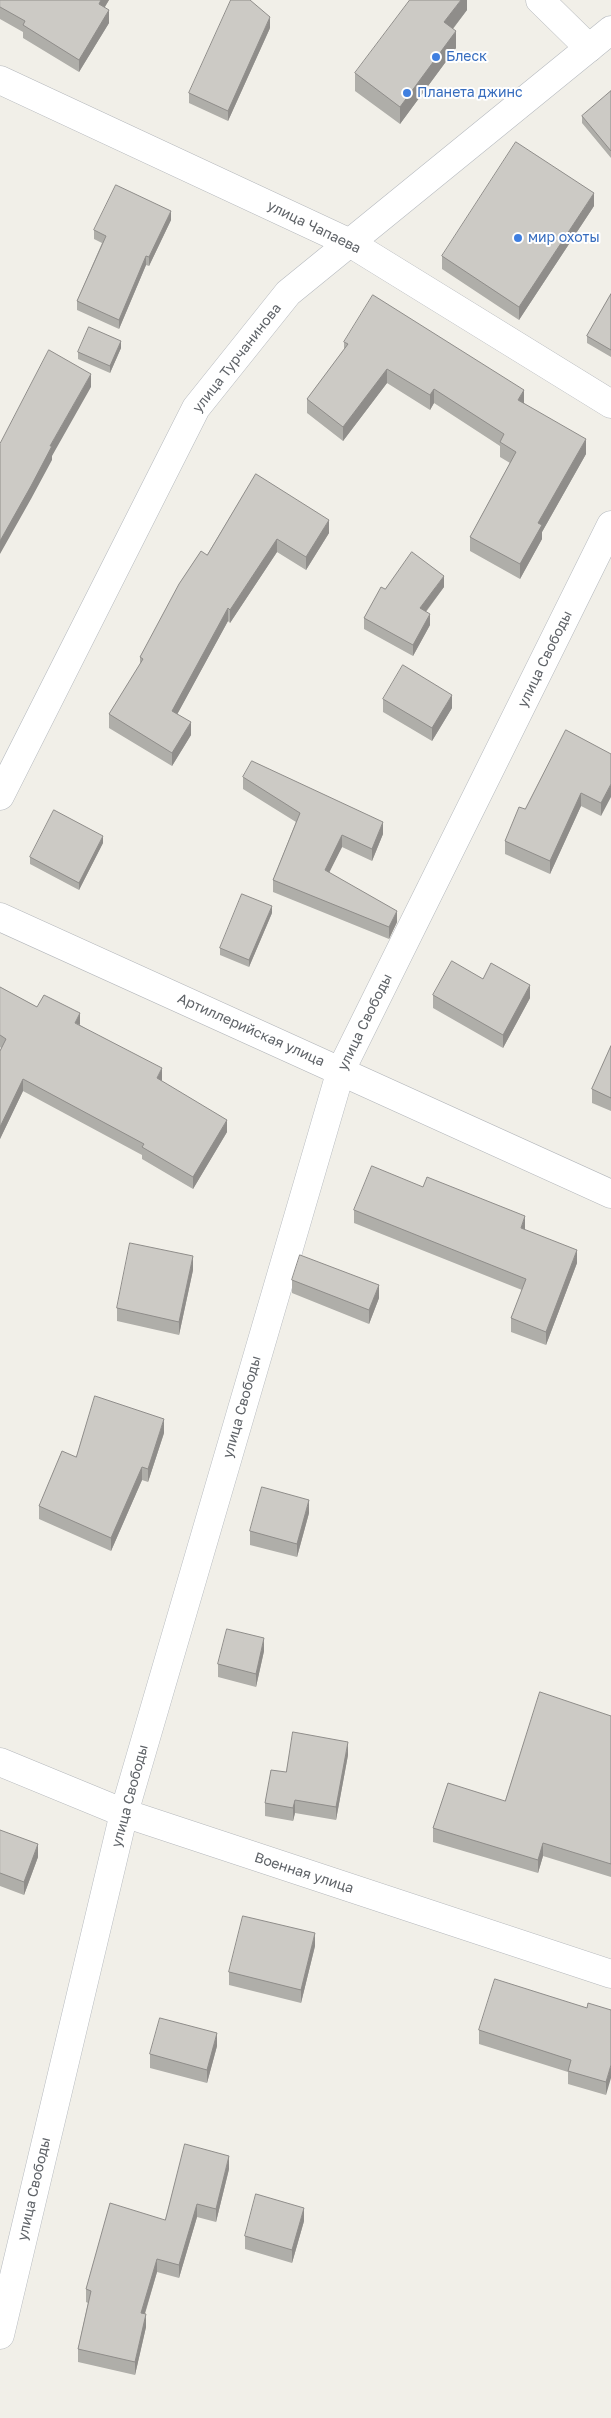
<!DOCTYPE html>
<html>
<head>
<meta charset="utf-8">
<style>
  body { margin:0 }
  canvas { display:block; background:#f1efe8 }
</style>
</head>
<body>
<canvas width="611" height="2418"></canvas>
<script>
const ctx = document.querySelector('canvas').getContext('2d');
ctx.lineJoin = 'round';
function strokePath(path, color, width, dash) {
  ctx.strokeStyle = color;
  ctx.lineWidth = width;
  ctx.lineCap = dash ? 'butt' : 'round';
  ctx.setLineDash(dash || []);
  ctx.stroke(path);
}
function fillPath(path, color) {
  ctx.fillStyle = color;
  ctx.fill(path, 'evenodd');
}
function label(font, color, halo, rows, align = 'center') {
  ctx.font = font + ' "Golos Text",sans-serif';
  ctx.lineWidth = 4;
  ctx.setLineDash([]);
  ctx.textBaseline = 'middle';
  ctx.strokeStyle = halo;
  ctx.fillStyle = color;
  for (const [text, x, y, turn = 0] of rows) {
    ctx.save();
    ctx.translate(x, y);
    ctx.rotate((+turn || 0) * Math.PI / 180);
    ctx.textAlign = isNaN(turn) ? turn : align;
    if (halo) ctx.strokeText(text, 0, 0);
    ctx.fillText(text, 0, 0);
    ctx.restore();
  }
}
const street = new Path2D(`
  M540 0 589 48
  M0 80 350 243 611 404
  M0 917 611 1194
  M0 1762 124 1813 611 1974`);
const secondary = new Path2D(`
  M0 796 196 408 288 293 611 30
  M0 2335 124 1813 341 1070 611 525`);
const wall = new Path2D(`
  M0 0H109L105 7 109 23 79 72 23 38V32L0 19Z
  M467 0V10L453 29 456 48 400 124 355 91V73Z
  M270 28 228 121 189 103V93Z
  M611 91V158L582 123V116Z
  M594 206 519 320 442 269V256Z
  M171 220 149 266 146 265 119 329 77 310V301L102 243 94 239V230Z
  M611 294V357L587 343V336Z
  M344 342 524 403 586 454 542 532V539L520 579 470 551V537L510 463 500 457V446L434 403 430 410 387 383 343 441 307 413V399L344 350Z
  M121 348 110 373 78 359V352Z
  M256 474 329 533 306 570 277 552 230 623 228 621 177 714 191 735 172 766 109 728V714L140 665V657L207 555Z
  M444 587 426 612 430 625 413 656 364 629V618L385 589Z
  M383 699 452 708 432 741 383 712Z
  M611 754 601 816 581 806 550 874 505 854V841L525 809Z
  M243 777 383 834 372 861 342 847 329 872 397 922 389 939 273 892V880L296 822 243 789Z
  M103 843 79 890 30 864V857Z
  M272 913 249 967 220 955V948Z
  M483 979 530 998 503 1048 433 1008V995Z
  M0 987 37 1007 80 1025 162 1080 161 1081 227 1132 193 1189 142 1159V1155L23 1091 0 1139V1051L1 1048 0 1047Z
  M611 1046V1111L592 1103V1089Z
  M354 1210 525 1230 577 1263 546 1345 511 1332V1318L522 1290 354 1223Z
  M193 1270 179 1335 117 1321V1308Z
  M292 1280 379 1298 369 1324 292 1293Z
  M164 1433 148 1482 142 1480 111 1551 39 1519V1506L76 1457Z
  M309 1513 297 1557 250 1545V1531Z
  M264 1651 256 1687 218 1677V1664Z
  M611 1716V1877L543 1856 538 1873 433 1842V1828L505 1801Z
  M348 1755 336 1820 295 1813 293 1821 265 1816V1803L286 1772Z
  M0 1830 38 1857 24 1895 0 1886Z
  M315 1946 301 2003 229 1985V1972Z
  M587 2008 611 2010 606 2095 568 2084V2072L479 2044V2030Z
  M217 2046 207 2083 150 2068V2054Z
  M229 2169 216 2222 197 2217 179 2278 157 2272 145 2314 146 2327 135 2375 78 2362V2349L88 2303 86 2302V2289Z
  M304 2221 292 2263 245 2249V2236Z`);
const shadedWall = new Path2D(`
  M101 0H109L99 16V4Z
  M461 0H467V10L444 40V22Z
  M109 10V23L79 72V60Z
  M270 17V28L228 121V111Z
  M456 31V48L400 124V107Z
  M594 193V206L519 320V307Z
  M171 211V220L149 266V257Z
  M146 256V265L119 329V320Z
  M121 341V348L110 373V366Z
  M387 369V383L343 441V427Z
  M91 374V387L52 456V460L31 499 0 554V541L50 446Z
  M434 389V403L430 410V395Z
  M524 390V405L518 400Z
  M586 439V454L542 532V539L520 579V564L538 523Z
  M329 520V533L306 570V557Z
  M277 539V552L230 623V610Z
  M444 576V587L420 619V608Z
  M228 608V621L172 724V711Z
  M430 614V625L413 656V645Z
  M452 695V708L432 741V728Z
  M191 722V735L172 766V753Z
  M611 784V797L601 816V803Z
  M581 793V806L550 874V861Z
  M383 822V834L372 861V849Z
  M342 835V847L325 881V870Z
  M103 836V843L79 890V883Z
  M272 906V913L249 967V960Z
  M397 911V922L389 939V927Z
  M530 985V998L503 1048V1035Z
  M80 1013V1025L75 1023Z
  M162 1068V1080L157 1090V1078Z
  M23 1079V1091L0 1139V1127Z
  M227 1120V1132L193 1189V1177Z
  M525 1216V1230L521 1228Z
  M577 1250V1263L546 1345V1332Z
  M193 1256V1270L179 1335V1322Z
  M379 1285V1298L369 1324V1310Z
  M164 1419V1433L148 1482V1469Z
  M142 1467V1480L111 1551V1538Z
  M309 1500V1513L297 1557V1544Z
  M264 1638V1651L256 1687V1674Z
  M348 1742V1755L336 1820V1807Z
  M295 1800V1813L293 1821V1808Z
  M543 1843V1856L538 1873V1860Z
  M38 1844V1857L24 1895V1882Z
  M315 1933V1946L301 2003V1990Z
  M217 2033V2046L207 2083V2070Z
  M611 2065V2078L606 2095V2082Z
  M229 2156V2169L216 2222V2209Z
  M197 2204V2217L179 2278V2265Z
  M304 2208V2221L292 2263V2250Z
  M157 2259V2272L141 2326V2313Z
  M146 2314V2327L135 2375V2362Z`);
const building = new Path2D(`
  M0 0H101L99 4 109 10 79 60 23 25 25 21 0 7Z
  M231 0H250L270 17 228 111 189 93Z
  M410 0H461L444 22 456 31 400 107 355 73Z
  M611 91V151L582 116Z
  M516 142 594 193 519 307 442 256Z
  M116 185 171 211 149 257 146 256 119 320 77 301 106 236 94 230Z
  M611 294V350L587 336Z
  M373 295 524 390 518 400 586 439 538 523 542 525 520 564 470 537 516 452 500 442 504 434 434 389 430 395 387 369 343 427 307 399 348 344 344 342Z
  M89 327 121 341 110 366 78 352Z
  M49 350 91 374 50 446H52L31 486 0 541V444Z
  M256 474 329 520 306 557 277 539 230 610 228 608 172 711 191 722 172 753 109 714 143 659 140 657 179 584 201 551 207 555Z
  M412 552 444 576 420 608 430 614 413 645 364 618 381 587 385 589Z
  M403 665 452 695 432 728 383 699Z
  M566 730 611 754V784L601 803 581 793 550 861 505 841 519 807 525 809Z
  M252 761 383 822 372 849 342 835 325 870 397 911 389 927 273 880 300 813 243 777Z
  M54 810 103 836 79 883 30 857Z
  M242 894 272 906 249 960 220 948Z
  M452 961 483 979 491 963 530 985 503 1035 433 995Z
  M0 987 37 1007 44 995 80 1013 75 1023 162 1068 157 1078 227 1120 193 1177 142 1147 144 1144 23 1079 0 1127V1051L6 1039 0 1035Z
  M611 1046V1098L592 1089Z
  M372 1166 423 1187 427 1177 525 1216 521 1228 577 1250 546 1332 511 1318 526 1279 354 1210Z
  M130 1243 193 1256 179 1322 117 1308Z
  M300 1255 379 1285 369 1310 292 1280Z
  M95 1396 164 1419 148 1469 142 1467 111 1538 39 1506 62 1451 76 1457Z
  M262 1487 309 1500 297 1544 250 1531Z
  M227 1629 264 1638 256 1674 218 1664Z
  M540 1692 611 1716V1864L543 1843 538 1860 433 1828 448 1783 505 1801Z
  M293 1732 348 1742 336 1807 295 1800 293 1808 265 1803 271 1770 286 1772Z
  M0 1830 38 1844 24 1882 0 1873Z
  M243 1916 315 1933 301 1990 229 1972Z
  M495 1979 587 2008 588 2003 611 2010V2065L606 2082 568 2071 571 2060 479 2030Z
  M160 2018 217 2033 207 2070 150 2054Z
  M185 2144 229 2156 216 2209 197 2204 179 2265 157 2259 141 2313 146 2314 135 2362 78 2349 91 2291 86 2289 110 2203 165 2220Z
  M256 2194 304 2208 292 2250 245 2236Z`);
const markers = [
  [436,57,5,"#3f7fe0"],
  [407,93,5,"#3f7fe0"],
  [518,238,5,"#3f7fe0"]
];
const shopNames = [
  ["Блеск",446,57],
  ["Планета джинс",417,93],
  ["мир охоты",528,238]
];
const streetNames = [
  ["улица Чапаева",314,227,26],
  ["улица Турчанинова",237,358,-52],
  ["улица Свободы",545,659,-64],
  ["улица Свободы",365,1022,-64],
  ["Артиллерийская улица",251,1030,24],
  ["улица Свободы",242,1407,-74],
  ["улица Свободы",130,1796,-75],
  ["Военная улица",304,1873,18],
  ["улица Свободы",34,2189,-77]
];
strokePath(street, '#b5b8bc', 29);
strokePath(secondary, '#b6babf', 29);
strokePath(street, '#fff', 28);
strokePath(secondary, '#fff', 28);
fillPath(wall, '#afaea9');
fillPath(shadedWall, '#8f8d8a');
fillPath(building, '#cccac5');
strokePath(building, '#8f8d8a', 1);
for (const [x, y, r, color] of markers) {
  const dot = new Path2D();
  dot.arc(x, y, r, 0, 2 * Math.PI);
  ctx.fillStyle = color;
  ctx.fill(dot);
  strokePath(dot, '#fff', 2);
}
label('14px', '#366cbe', '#fff', shopNames, 'left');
label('14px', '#5f6368', '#fff', streetNames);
</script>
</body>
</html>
